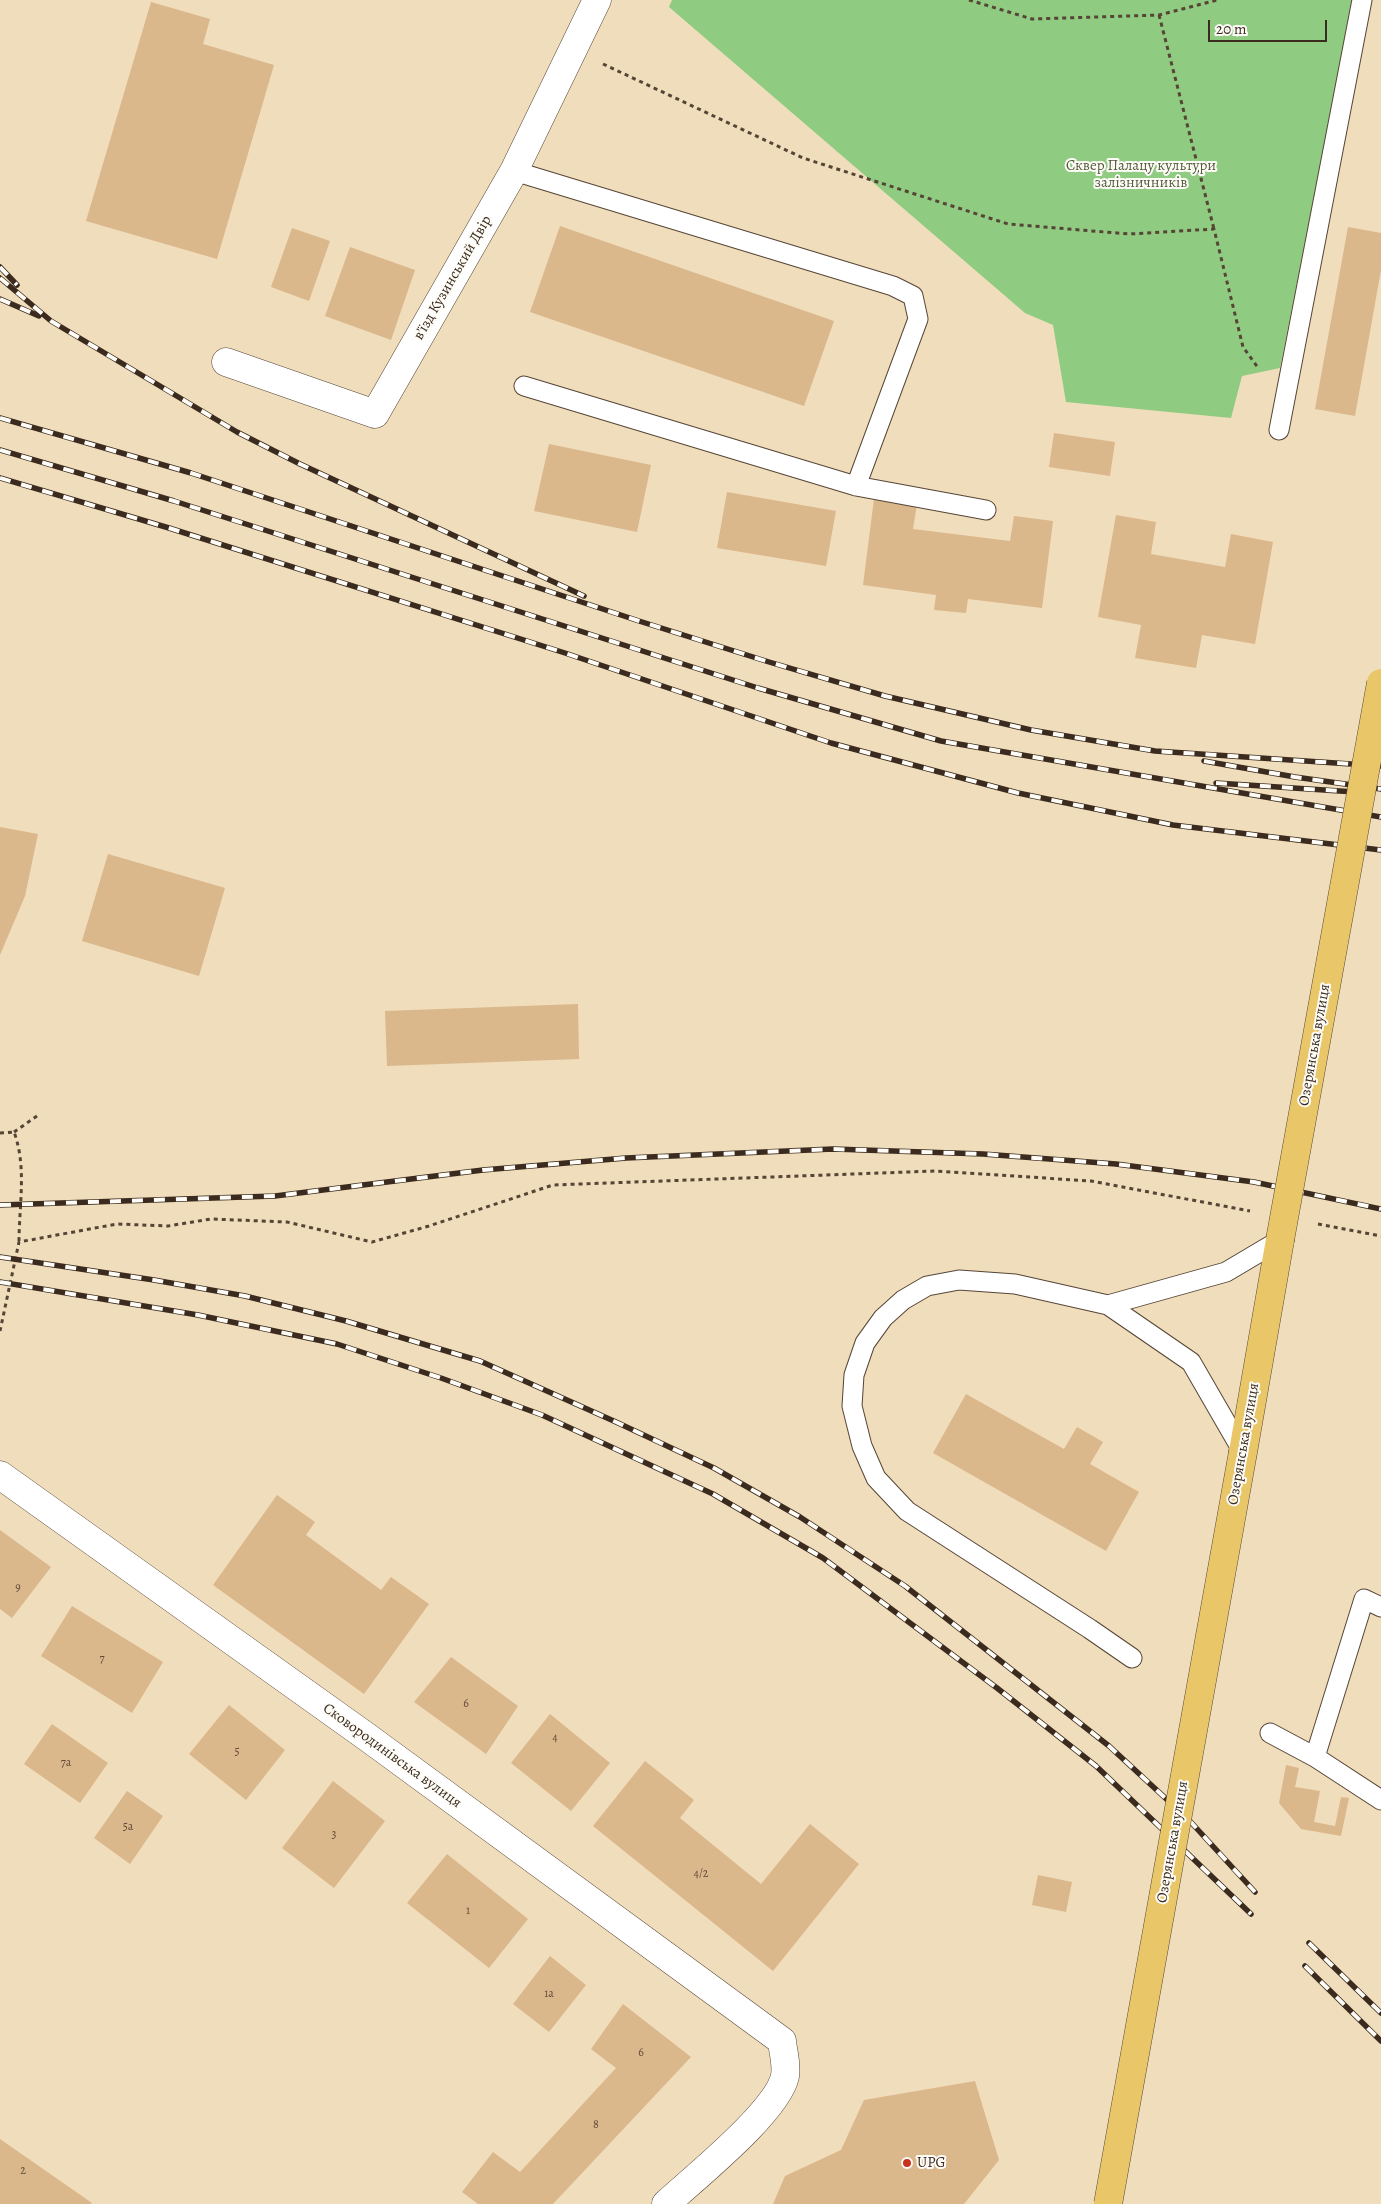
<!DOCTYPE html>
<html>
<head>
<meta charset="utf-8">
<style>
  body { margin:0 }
  #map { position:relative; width:1381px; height:2204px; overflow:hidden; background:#f0ddbc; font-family:Alegreya,serif }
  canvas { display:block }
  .scale { position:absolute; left:1208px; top:20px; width:119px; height:22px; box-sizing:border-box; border:2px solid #3b2a1e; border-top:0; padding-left:6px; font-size:15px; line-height:18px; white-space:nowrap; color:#3b2a1e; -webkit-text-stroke:4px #fdfcf7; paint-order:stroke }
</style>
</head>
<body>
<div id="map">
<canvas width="1381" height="2204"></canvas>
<div class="scale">20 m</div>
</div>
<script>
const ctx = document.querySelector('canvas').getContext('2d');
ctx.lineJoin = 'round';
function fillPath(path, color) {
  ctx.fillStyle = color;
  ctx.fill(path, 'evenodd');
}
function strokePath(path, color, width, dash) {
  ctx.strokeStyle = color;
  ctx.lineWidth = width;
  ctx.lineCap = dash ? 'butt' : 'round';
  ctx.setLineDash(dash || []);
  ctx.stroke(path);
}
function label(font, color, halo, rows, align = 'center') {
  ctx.font = font + ' Alegreya,serif';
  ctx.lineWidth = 4;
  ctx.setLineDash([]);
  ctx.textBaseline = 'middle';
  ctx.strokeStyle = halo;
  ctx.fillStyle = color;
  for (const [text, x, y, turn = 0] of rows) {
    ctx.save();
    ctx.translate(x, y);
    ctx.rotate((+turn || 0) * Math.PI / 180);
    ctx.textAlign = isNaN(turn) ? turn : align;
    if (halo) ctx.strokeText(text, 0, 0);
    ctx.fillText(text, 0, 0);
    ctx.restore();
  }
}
const green = new Path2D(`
  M672 0H1353L1280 368 1242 376 1231 418 1066 402 1053 325 1025 313 669 7Z`);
const building = new Path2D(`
  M151 2 210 19 203 44 274 65 217 259 86 221Z
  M560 226 834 321 804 406 530 312Z
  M1348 227 1381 233V270L1355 416 1315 409Z
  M292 228 330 241 309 301 271 287Z
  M350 247 415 270 391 340 325 316Z
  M1054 433 1115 442 1110 476 1049 467Z
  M549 444 651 465 637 532 534 511Z
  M727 492 836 511 826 566 717 548Z
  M874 499 917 504 913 529 1010 541 1014 516 1053 521 1042 608 968 599 966 613 934 610 936 595 863 585Z
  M1116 515 1156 522 1151 554 1225 567 1231 534 1273 542 1255 644 1202 635 1196 668 1135 658 1141 625 1098 617Z
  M0 827 38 834 25 896 0 955Z
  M108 854 225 888 199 976 82 941Z
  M578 1004 579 1059 387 1066 385 1011Z
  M966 1394 1064 1449 1077 1427 1103 1442 1090 1464 1139 1492 1106 1551 933 1453Z
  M277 1495 315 1522 306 1535 381 1590 391 1577 429 1604 364 1694 213 1585Z
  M0 1530 51 1567 12 1618 0 1609Z
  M72 1606 163 1662 132 1713 41 1656Z
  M451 1657 518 1706 486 1754 414 1702Z
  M229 1705 285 1750 246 1800 189 1754Z
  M550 1714 610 1763 571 1811 511 1763Z
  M52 1724 108 1763 80 1803 24 1764Z
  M645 1761 694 1800 680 1818 761 1884 810 1824 859 1864 773 1971 593 1826Z
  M1286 1765 1299 1768 1295 1787 1320 1791 1314 1822 1335 1826 1341 1797 1349 1798 1341 1836 1301 1829 1279 1803Z
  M333 1781 385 1821 334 1888 282 1848Z
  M127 1791 163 1816 130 1864 94 1838Z
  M447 1854 528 1919 489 1968 407 1903Z
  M1038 1875 1072 1882 1066 1912 1032 1905Z
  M550 1956 586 1985 549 2032 513 2004Z
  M623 2004 691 2057 553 2204H478L462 2192 493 2152 520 2172 616 2068 591 2049Z
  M975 2081 999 2160 964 2204H773L785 2176 841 2150 864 2100Z
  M0 2139 92 2203 91 2204H0Z`);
const path = new Path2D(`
  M969 0 1032 19 1159 15 1217 0
  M1159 15 1214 229
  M603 64 803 158 1008 224 1129 234 1214 229 1243 347 1259 369
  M14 1132 37 1116
  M0 1133 14 1132C27 1167 19 1205 19 1242
  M1318 1224 1381 1236
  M0 1331 19 1242 117 1224 168 1226 211 1219 287 1222 372 1242 429 1226 553 1185 935 1171 1091 1181 1250 1211`);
const lane = new Path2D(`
  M514 171 893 286 913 296 918 319 856 486
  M524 386 856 486 986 510
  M1279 430 1362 0
  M1108 1305 1226 1272 1280 1240
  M1132 1658 1090 1629 907 1511 876 1478 862 1446 852 1406 854 1375 865 1343 883 1318 903 1300 927 1286 959 1280 1015 1284 1108 1305 1191 1362 1243 1452
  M1270 1733 1315 1757 1381 1800
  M1315 1757 1364 1599 1381 1607`);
const street = new Path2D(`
  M226 362 375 414 514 171 597 0
  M0 1475 367 1737 782 2041C783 2052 787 2064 785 2076 778 2111 694 2178 666 2204`);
const primary = new Path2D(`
  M1243 1452 1280 1240`);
const rail = new Path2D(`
  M0 267 17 285
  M0 278 51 321 237 432 300 464 584 596
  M0 299 39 316
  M0 418 191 473 639 621 769 662 885 696 1031 730 1155 751 1381 766
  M0 450 174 501 758 688 941 741 1381 817
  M0 478 169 528 565 653 831 743 1018 793 1173 825 1381 850
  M1204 761 1295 777 1381 789
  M1216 783 1355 792
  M0 1205 275 1196 483 1170 626 1158 833 1149 983 1154 1116 1164 1254 1182 1381 1209
  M0 1257 154 1280 245 1296 346 1321 480 1361 616 1422 714 1468 800 1517 905 1586 1109 1746 1188 1819 1255 1892
  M0 1282 198 1315 337 1344 441 1378 542 1415 713 1494 823 1558 997 1688 1096 1766 1251 1914
  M1309 1943 1381 2013
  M1305 1966 1381 2041`);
const primaryBridge = new Path2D(`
  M1280 1240 1381 683
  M1108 2204 1243 1452`);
const markers = [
  [907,2163,5,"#c8321e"]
];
const numberNames = [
  ["9",18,1588],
  ["7",102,1659],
  ["6",466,1704],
  ["4",555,1738],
  ["5",237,1752],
  ["7а",66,1763],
  ["5а",128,1827],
  ["3",334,1835],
  ["4/2",701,1874],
  ["1",468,1911],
  ["1а",549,1994],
  ["6",641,2053],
  ["8",596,2125],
  ["2",23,2171]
];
const parkNames = [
  ["Сквер Палацу культури",1141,166],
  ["залізничників",1141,183]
];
const streetNames = [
  ["в’їзд Кузинський Двір",453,278,-60],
  ["Озерянська вулиця",1315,1045,-80],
  ["Озерянська вулиця",1244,1444,-80],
  ["Сковородинівська вулиця",392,1756,36],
  ["Озерянська вулиця",1173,1842,-80]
];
const poiNames = [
  ["UPG",917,2163]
];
fillPath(green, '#8fcb80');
fillPath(building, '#dbb78c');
strokePath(lane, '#564536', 21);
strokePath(street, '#564536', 29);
strokePath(primary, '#564536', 29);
strokePath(path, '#564536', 3, [4, 4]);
strokePath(lane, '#fff', 19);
strokePath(street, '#fff', 28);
strokePath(primary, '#e9c769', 28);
strokePath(rail, '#3b2a1e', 5.5);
strokePath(rail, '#fdfcf7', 4, [11]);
strokePath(primaryBridge, '#564536', 29, []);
strokePath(primaryBridge, '#e9c769', 28);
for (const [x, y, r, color] of markers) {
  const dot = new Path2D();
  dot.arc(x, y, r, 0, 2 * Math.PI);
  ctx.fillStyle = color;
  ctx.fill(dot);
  strokePath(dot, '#fdfcf7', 2);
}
label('12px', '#634d3a', null, numberNames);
label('15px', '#545a3b', '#fdfcf7', parkNames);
label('15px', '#3b2a1e', '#fdfcf7', streetNames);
label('15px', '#3b2a1e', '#fdfcf7', poiNames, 'left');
</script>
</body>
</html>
